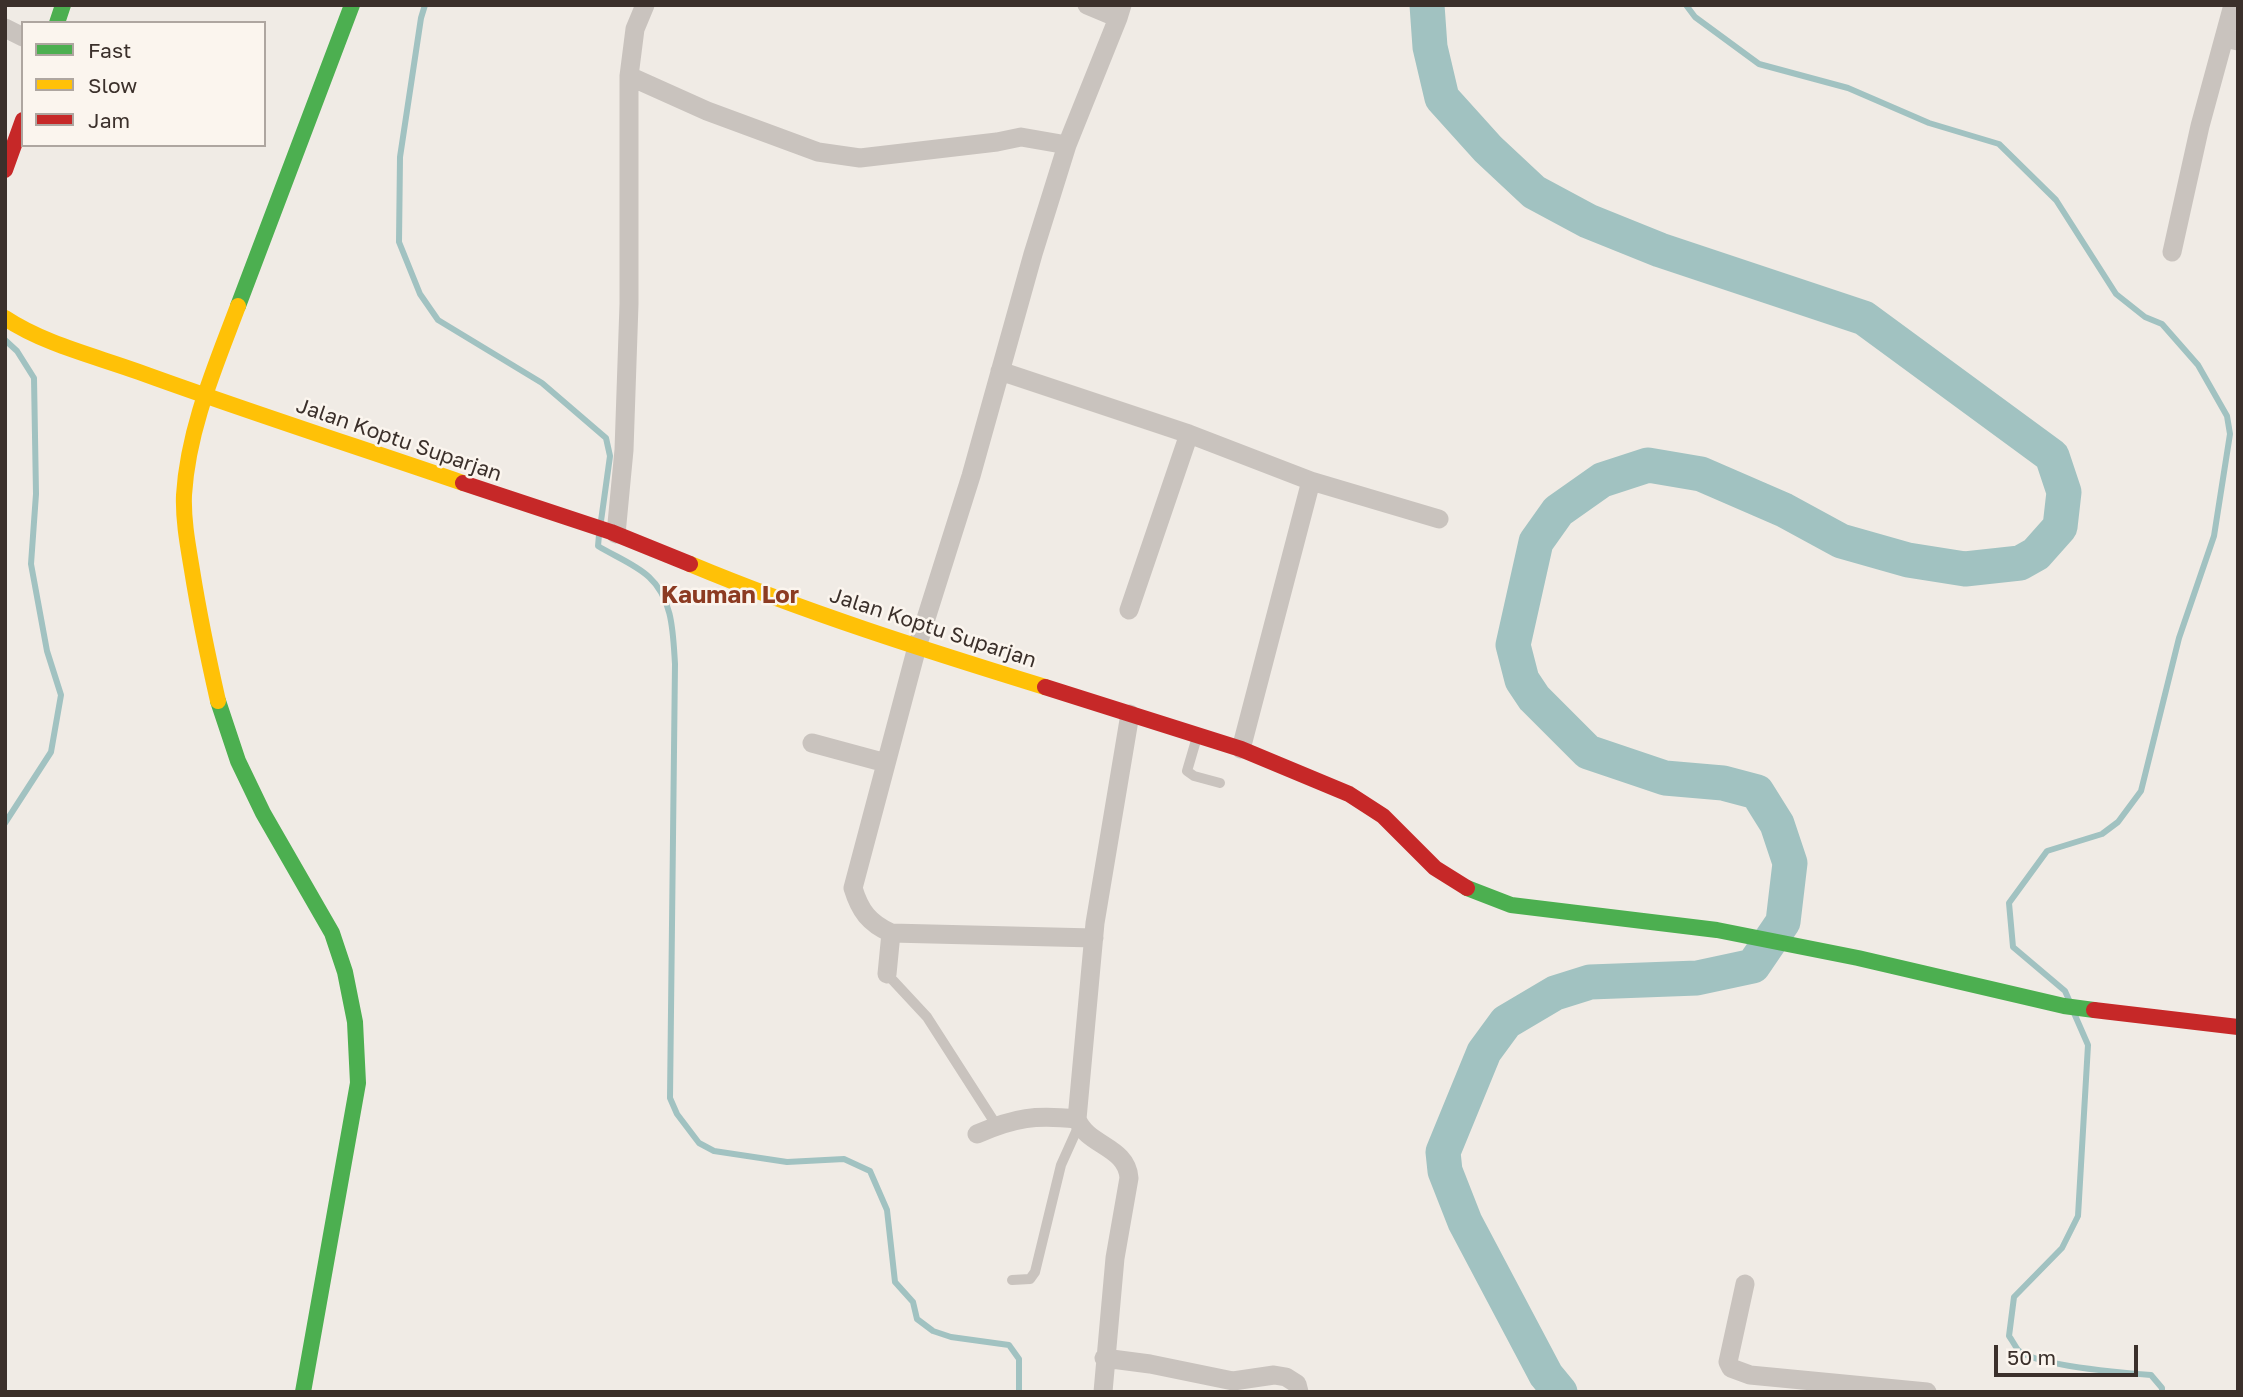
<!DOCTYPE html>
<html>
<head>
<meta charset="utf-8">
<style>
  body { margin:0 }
  #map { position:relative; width:2243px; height:1397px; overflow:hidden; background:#f0ebe5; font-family:"Golos Text",sans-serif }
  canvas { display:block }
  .frame { position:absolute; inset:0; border:7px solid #3b302b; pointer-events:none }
  .legend { position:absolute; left:21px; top:21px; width:245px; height:126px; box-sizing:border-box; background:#fbf5ee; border:2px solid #aea6a0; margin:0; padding:9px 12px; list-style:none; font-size:21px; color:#3b302b }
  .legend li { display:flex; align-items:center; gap:14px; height:35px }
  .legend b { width:35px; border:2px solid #aea6a0 }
  .scale { position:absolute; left:1994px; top:1345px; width:144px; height:32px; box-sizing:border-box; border:4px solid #3b302b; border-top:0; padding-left:9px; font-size:21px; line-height:24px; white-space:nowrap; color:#3b302b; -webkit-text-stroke:5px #fbf5ee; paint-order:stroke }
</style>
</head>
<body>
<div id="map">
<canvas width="2243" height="1397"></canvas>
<div class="frame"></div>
<ul class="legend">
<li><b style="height:9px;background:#4caf50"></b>Fast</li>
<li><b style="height:9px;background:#ffc107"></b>Slow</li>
<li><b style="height:9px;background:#c62828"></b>Jam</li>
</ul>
<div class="scale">50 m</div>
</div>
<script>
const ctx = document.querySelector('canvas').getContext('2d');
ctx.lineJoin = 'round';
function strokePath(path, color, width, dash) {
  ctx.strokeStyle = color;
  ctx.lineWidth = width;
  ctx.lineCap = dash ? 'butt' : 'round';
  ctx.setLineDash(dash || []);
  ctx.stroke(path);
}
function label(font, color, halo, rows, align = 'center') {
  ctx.font = font + ' "Golos Text",sans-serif';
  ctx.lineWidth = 5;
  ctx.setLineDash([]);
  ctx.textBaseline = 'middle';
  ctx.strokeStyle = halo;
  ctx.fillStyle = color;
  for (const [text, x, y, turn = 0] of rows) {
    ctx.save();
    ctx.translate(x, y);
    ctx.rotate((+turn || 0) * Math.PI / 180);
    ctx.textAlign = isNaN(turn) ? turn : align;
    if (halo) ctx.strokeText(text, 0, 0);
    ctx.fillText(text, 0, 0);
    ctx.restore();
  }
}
const stream = new Path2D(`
  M425 5 421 18 400 157 399 242 420 294 438 320 542 383 606 438 610 456 601 521
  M1686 5 1695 17 1759 64 1848 88 1929 123 1999 144 2056 200 2116 294 2145 317 2162 324 2198 365 2227 416 2230 434 2214 536 2179 638 2141 791 2118 822 2102 834 2047 851 2009 903 2013 947 2065 991 2069 1000
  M5 340 17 351 34 378 36 494 31 564 47 651 61 695 51 752 5 823
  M599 535 598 546C614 556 635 564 649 577 673 599 673 633 675 664L670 1098 677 1114 699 1143 714 1151 787 1162 844 1159 870 1171 887 1210 895 1282 913 1302 917 1319 933 1331 951 1337 1009 1345 1019 1359V1392
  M2074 1013 2088 1045 2078 1216 2062 1248 2014 1297 2009 1336C2012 1340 2015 1346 2018 1350 2036 1366 2125 1373 2151 1375L2162 1388V1392`);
const river = new Path2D(`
  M1427 5 1430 47 1442 98 1488 149 1534 192 1588 221 1660 250 1864 318 2052 456 2064 492 2060 527 2036 554 2020 563 1965 569 1908 560 1841 541 1784 510 1701 474 1648 465 1602 480 1558 511 1536 542 1513 645 1522 680 1534 698 1588 752 1665 778 1723 783 1757 792 1777 824 1790 863 1783 922 1753 966 1697 978 1590 982 1555 993 1506 1022 1484 1052 1443 1152 1445 1171 1465 1222 1546 1375 1560 1392`);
const lane = new Path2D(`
  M1197 737 1187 771 1194 776 1220 783
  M887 974 927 1017 997 1126
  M1012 1280 1030 1279 1035 1272 1061 1165 1079 1125`);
const street = new Path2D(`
  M1087 5 1118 18 1122 5
  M5 28 23 37
  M2224 38 2233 5
  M629 76 707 111 818 152 860 158 997 142 1021 137 1067 145
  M2172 252 2200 126 2224 38 2238 41
  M1000 371 1189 434 1311 481 1241 749
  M1311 481 1439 519
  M616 534 624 450 629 304V76L635 29 645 5
  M1129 610 1189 434
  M812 743 886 763
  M1094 938 891 933C869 923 860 911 853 888L917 647 971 476 1033 254 1067 145 1118 18
  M887 974 891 933
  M977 1134C1016 1117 1035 1115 1077 1119
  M1745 1284 1728 1362 1731 1368 1750 1375 1927 1392
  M1104 1358 1150 1364 1233 1381 1274 1375 1286 1377 1297 1384 1299 1392
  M1103 1392 1115 1258 1129 1178C1127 1146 1087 1146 1077 1119L1095 923 1130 714`);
const fast = new Path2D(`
  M57 23 63 5
  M238 306 352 5
  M218 701 238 761 263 813 332 933 345 972 355 1022 358 1083 303 1392
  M1467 888 1511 905 1717 930 1858 958 2064 1006 2094 1010`);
const slow = new Path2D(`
  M5 318C44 344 95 356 139 372 246 411 355 446 463 483
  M690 564C805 612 925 650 1045 687
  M218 701C208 657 199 614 192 570 188 546 183 520 184 495 188 429 215 367 238 306`);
const jam = new Path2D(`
  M5 170 23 120
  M463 483 611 532 690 564
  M1045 687 1241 749 1349 794 1383 816 1435 868 1467 888
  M2094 1010 2238 1027`);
const streetNames = [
  ["Jalan Koptu Suparjan",399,440,19],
  ["Jalan Koptu Suparjan",933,628,18]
];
const quarterNames = [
  ["Kauman Lor",730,595]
];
strokePath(stream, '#a1c2c1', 6);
strokePath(river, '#a1c2c1', 35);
strokePath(lane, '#c9c3be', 10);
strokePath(street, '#c9c3be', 19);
strokePath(fast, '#4caf50', 16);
strokePath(slow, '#ffc107', 16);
strokePath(jam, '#c62828', 16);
label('21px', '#3b302b', '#fbf5ee', streetNames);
label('bold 24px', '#8c3b22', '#fbf5ee', quarterNames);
</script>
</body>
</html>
